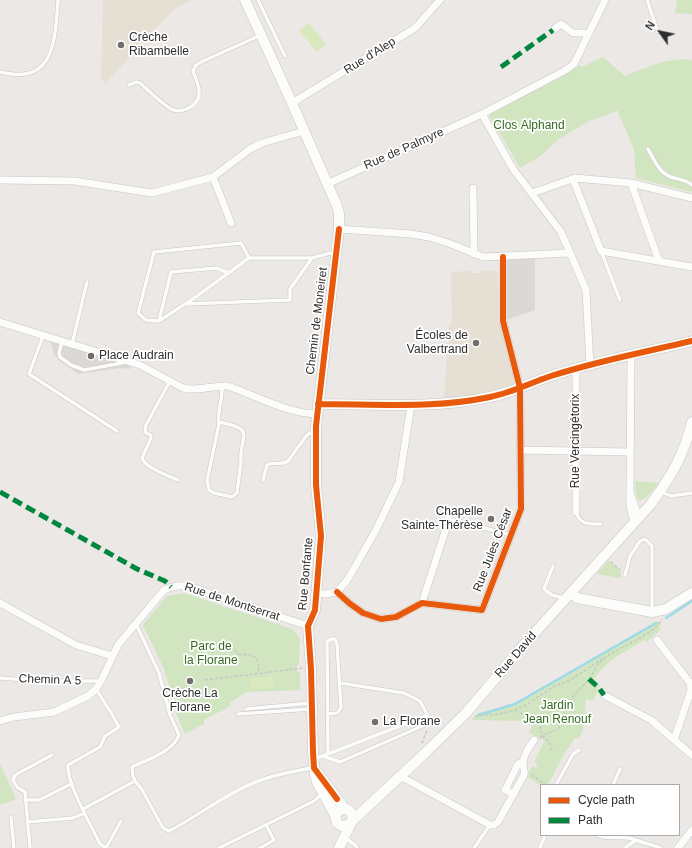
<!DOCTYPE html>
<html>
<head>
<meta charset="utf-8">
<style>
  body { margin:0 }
  #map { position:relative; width:692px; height:848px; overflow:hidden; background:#ebe8e5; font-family:Helvetica,sans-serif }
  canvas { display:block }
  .legend { position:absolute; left:540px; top:784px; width:140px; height:52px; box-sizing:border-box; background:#fff; border:1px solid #ababab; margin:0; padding:5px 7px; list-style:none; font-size:12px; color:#2e2e2e }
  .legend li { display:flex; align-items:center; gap:8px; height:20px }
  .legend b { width:20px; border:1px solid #ababab }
  .north { position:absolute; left:640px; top:12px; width:40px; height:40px; -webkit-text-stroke:3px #fff; paint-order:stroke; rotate:303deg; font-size:11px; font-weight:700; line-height:16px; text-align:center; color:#2e2e2e }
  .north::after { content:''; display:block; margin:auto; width:14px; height:18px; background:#2e2e2e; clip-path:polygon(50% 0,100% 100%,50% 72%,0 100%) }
</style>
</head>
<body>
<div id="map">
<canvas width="692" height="848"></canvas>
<ul class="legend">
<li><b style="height:5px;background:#e8590c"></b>Cycle path</li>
<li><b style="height:5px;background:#00873e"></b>Path</li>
</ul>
<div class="north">N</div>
</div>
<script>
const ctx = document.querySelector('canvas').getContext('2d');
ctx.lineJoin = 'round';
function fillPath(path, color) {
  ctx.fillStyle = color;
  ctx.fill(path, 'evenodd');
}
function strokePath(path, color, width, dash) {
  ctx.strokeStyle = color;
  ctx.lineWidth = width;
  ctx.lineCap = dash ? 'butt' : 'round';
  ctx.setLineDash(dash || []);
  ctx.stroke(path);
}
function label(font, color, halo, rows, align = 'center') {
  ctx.font = font + ' Helvetica,sans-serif';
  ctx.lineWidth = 3.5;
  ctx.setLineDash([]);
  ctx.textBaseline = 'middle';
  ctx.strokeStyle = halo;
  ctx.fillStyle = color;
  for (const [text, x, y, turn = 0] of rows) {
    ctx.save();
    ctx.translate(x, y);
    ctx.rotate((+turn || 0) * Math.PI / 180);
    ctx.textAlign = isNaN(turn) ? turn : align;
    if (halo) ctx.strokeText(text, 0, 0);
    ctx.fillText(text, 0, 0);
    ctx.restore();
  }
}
const education = new Path2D(`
  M103 0H194L179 6 171 12 105 84 101 78Z
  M482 270 498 271 500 320 514 383 512 386 491 394 444 399 449 325 452 324 451 272 472 271V273H481Z`);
const green = new Path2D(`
  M677 0H692V14L675 13Z
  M603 57 625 76C646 68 669 56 692 60V192L636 178 634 149 617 110 612 113 589 121 559 139 539 157 520 168 489 115 578 67 579 64 582 67Z
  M635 481 659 483 647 497 640 501C634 496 636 488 635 481Z
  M609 560 621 572 620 578 597 574Z
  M184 593 292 629 300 639 299 664 297 666V671L300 673V690L246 692 230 703V706L204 720V724L185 734 176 713V705L164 669 143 625 167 596Z
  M658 621 661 625 659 627 661 630 646 642 644 640C625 652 605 661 593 681L600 685 593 701 586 699 583 731 578 739 575 738 564 754 548 785 541 786 527 776 532 766 536 768 538 765 534 762 545 741 529 733 532 726 523 721 472 720 478 713 516 704Z
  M0 764 16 799 0 805Z`);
const pitch = new Path2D(`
  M309 23 326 44 317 52 299 31Z
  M273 676 274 687 251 690 250 679Z`);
const plaza = new Path2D(`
  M535 255V310L503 321V257Z
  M54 335 132 358 130 369 120 368 78 374 59 360 54 354 51 343Z`);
const stream = new Path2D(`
  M666 618 692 601
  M479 715 515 704 656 623`);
const path = new Path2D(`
  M611 562 620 570
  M228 643 240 655 246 654 255 657 258 661 259 673
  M205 680 303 668
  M515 710 536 721 541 729 542 735 550 743 552 750
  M475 716 499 714 515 710 526 705 553 687 572 679 605 657
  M540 738C545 732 556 733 561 725 565 718 568 705 573 697 577 690 585 685 589 679 593 674 595 668 599 663 616 646 650 639 662 619
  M422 743 427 730
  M532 775 546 785`);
const lane = new Path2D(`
  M258 0 285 56
  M647 0 658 32
  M0 72C55 86 55 40 58 0
  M129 85 136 82 140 83C149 91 161 103 171 109 182 115 201 105 199 91 199 85 195 77 193 71L196 65 201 62 261 35
  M648 149C654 159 659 173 671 177 679 180 685 179 692 185
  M601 251 620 300
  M312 258 290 289V300L185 304 159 321 146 320 138 313 154 252 241 243 249 258H312L330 253 335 254
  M186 304 249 258
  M159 321 171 272 216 268 229 273
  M43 336 29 374 117 431
  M62 342 59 353 60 357 71 365 84 370 122 363 126 361
  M72 344 87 282
  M170 381 146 425 145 430 146 433 151 435V438L142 458C145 468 169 476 178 480
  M219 422 235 426 242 430 244 435 241 453V461L237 493 232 497 214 493 209 490 207 481 219 424C217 411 223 399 222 386
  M263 480 267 465C274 461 281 466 288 461L307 435 315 430
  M661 492 671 496 692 493
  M576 512C580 525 589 524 601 524
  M449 519 511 535
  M553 566 544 589 552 595 563 598
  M625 575 630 556 640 541 645 539 652 546V610
  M136 624 159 673 170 715 179 735C173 752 147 760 132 767L133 776 135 781 141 788 163 828 169 831C200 815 228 792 261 780 278 774 295 771 312 768
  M0 678 40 681H101
  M96 689 110 711 119 727 105 736 100 747 68 765C66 782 92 827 100 844L106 848
  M246 709 311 703
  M238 714 311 709
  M328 714 337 713 341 708 337 644 335 639H331L327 642 328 754
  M323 756 340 762 427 724 430 720 420 701 404 693 340 683
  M315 759 428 715
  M556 785 573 754 579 750
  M613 785 620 769
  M25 800H39L71 784
  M83 809 135 781
  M541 816V817
  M11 817 14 848
  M27 822 73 818 85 813
  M597 835 603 837 629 838 661 848
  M346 838 355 845 357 848
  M30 848 25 792 17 787 13 780 15 775 52 755
  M106 848 121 821
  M219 848 314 801 322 794
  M260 848 274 840 266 825
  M474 848 490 825
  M540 848 545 835
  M625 848 636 840`);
const street = new Path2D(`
  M553 30 561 24 573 33H588
  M292 103 415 28 440 0
  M482 114 513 169 561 232 586 290 590 366
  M213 177 231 223
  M573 179 601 251 692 267
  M0 180 74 181 152 193 213 177 250 149 262 143 304 131
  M631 183 659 261
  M327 184 482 114 564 71 574 64 605 0
  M473 188 474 254
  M532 193 575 178 631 183 692 198
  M339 229 411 234 429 237 451 244 483 257 570 253
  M0 322 140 365 183 388C198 392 213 385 228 386 257 396 286 413 317 414
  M631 355 630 493C629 504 630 512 635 522
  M521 450 630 452
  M630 493 639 518
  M576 512V369
  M337 592 349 603 363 613 381 619 396 617 422 603 482 610 521 509 520 388 503 321V257
  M316 593 325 594 337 592 348 579 376 530 399 482 411 405
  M0 603 76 645 112 656
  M422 603 449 519
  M657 640 690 683 691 690 674 740
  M604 695 651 720 692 755
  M0 721 14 717 54 712 88 696 96 689 101 681 118 645 164 590C172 586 179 585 188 586L308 626
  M400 776 490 825H494L498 822 524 775C525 770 523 766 523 762 524 754 530 746 534 740
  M514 794 505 790 518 764 523 762
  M678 848 692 830`);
const secondary = new Path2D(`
  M245 0 292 103 337 206 339 213V229L316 426V485L321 536 315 610 308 626 311 669 313 752 315 775 317 782 335 815 337 823 342 826 350 824
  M318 404C375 404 434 409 490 397 511 393 530 383 551 376 597 361 645 352 692 341
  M571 593 577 598 652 612 666 609 692 593
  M317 772 345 809
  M335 815 340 810C348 807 354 812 352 821L339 848
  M352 821 423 755 466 713 521 648 651 504C672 475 683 457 692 422`);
const quiet = new Path2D(`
  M501 67 553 30
  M0 492 137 569 165 581 171 587
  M589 679 599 688 604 695`);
const cycleway = new Path2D(`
  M318 404C375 404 434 409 490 397 511 393 530 383 551 376 597 361 645 352 692 341
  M337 592 349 603 363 613 381 619 396 617 422 603 482 610 521 509 520 388 503 321V257
  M337 799 314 768 313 752 311 669 308 626 315 610 321 536 316 485V426L339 229`);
const markers = [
  [121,45,4,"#706f6e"],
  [476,343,4,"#706f6e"],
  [91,356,4,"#706f6e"],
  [491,519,4,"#706f6e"],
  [190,681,4,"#706f6e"],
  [375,722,4,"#706f6e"]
];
const poiNames = [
  ["Crèche",129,38],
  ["Ribambelle",129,52],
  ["Écoles de",468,336,"right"],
  ["Valbertrand",468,350,"right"],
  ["Place Audrain",99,356],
  ["Chapelle",483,512,"right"],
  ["Sainte-Thérèse",483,526,"right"],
  ["Crèche La",190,694,"center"],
  ["Florane",190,708,"center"],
  ["La Florane",383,722]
];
const streetNames = [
  ["Rue d'Alep",370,56,-32],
  ["Rue de Palmyre",404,149,-24],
  ["Chemin de Moneiret",317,321,-83],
  ["Rue Vercingétorix",576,441,-90],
  ["Rue Jules César",493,550,-69],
  ["Rue Bonfante",306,574,-85],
  ["Rue de Montserrat",232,602,18],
  ["Rue David",516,655,-49],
  ["Chemin A 5",50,680,2]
];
const parkNames = [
  ["Clos Alphand",529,126],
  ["Parc de",211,647],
  ["la Florane",211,661],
  ["Jardin",557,706],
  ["Jean Renouf",557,720]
];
fillPath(education, '#e5dfd4');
fillPath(green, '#d1e5c0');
fillPath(pitch, '#dae8be');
fillPath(plaza, '#dbd8d5');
strokePath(stream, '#9cdae8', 2.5);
strokePath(lane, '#c8c6c7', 4.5);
strokePath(street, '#c8c6c7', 8);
strokePath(secondary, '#c8c6c7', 11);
strokePath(path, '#c8c7c7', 1.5, [3, 2]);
strokePath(lane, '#fcfcfb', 3.5);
strokePath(street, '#fcfcfb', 7);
strokePath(secondary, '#fcfcfb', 10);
strokePath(quiet, '#00873e', 5, [10, 5]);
strokePath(cycleway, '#e8590c', 6);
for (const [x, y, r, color] of markers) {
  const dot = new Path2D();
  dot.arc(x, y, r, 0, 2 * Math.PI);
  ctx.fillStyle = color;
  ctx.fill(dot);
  strokePath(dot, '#fff', 1.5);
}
label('12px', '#2e2e2e', '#fff', poiNames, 'left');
label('12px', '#2e2e2e', '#fff', streetNames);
label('12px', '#336a1f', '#fff', parkNames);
</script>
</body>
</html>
